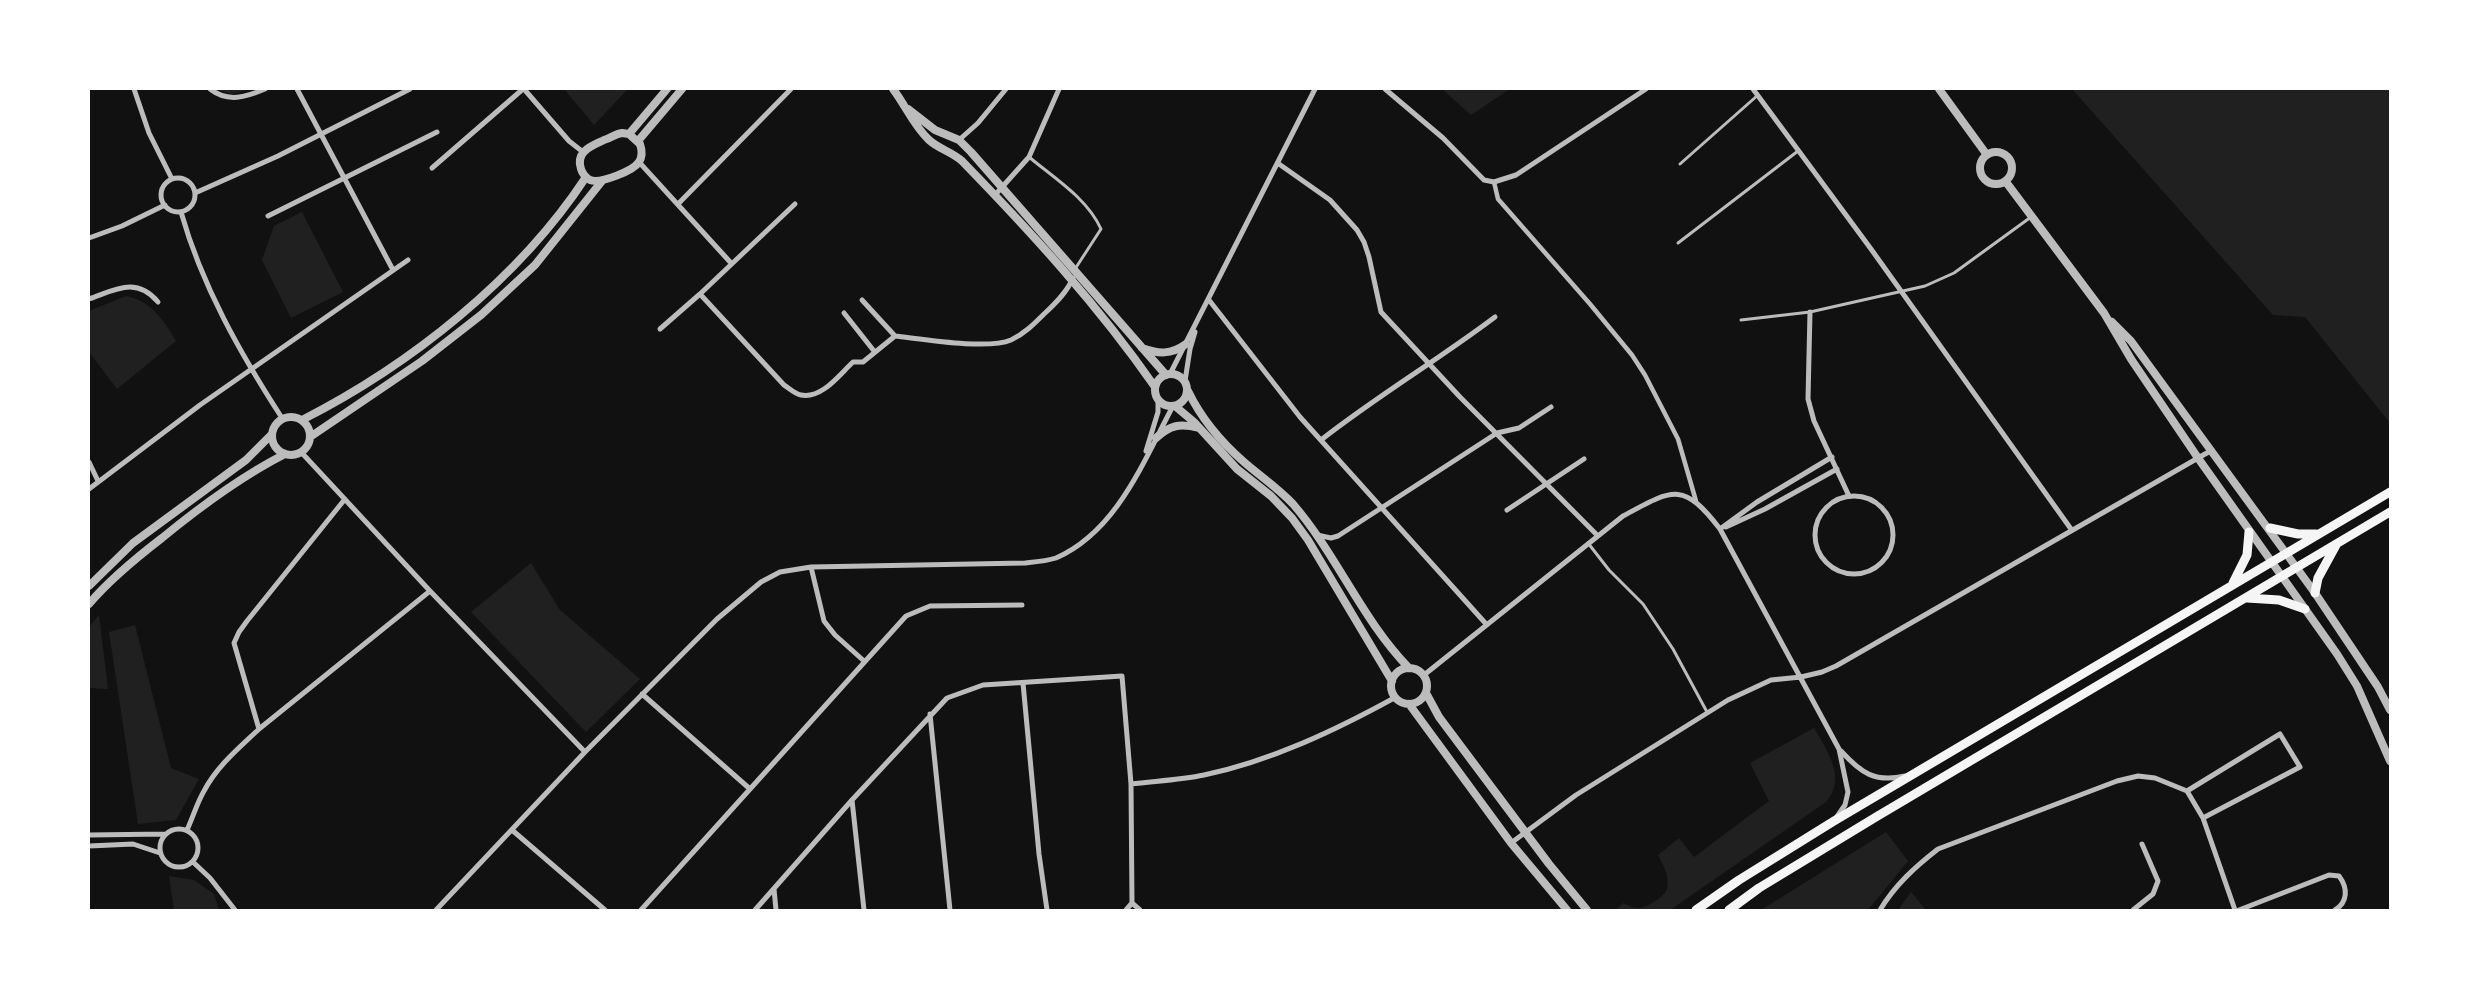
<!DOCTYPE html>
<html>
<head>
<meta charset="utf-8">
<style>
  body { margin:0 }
  #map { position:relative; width:2479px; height:999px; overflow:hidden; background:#111; font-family:"Space Grotesk",sans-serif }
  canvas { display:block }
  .frame { position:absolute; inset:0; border:90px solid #fff; pointer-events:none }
</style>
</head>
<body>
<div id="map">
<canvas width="2479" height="999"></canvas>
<div class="frame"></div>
</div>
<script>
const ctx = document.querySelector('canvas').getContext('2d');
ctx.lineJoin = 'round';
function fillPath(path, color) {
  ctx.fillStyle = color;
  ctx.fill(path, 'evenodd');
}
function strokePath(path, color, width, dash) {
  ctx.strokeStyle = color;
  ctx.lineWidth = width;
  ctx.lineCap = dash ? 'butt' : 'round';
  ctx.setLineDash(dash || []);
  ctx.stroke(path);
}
const green = new Path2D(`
  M214 89H251L232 94Z
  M564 89H628L594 125Z
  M1442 89H1510L1471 115Z
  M2072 89H2390V423L2305 317 2273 315Z
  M302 212 343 292 291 318 262 260 274 226Z
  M126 296C151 301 163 319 176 341L117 389 89 352V311Z
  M531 563 560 610 640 679 586 732 471 612Z
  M99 615 108 689 89 688V627Z
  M135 625 171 768 199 779 176 820 138 824 109 632Z
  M1814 728C1827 750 1847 779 1826 802L1670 910H1616L1623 903C1627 905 1633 908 1638 908 1647 908 1664 897 1667 889 1670 877 1663 864 1658 855L1679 838 1694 857 1769 801 1750 763Z
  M1886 832 1908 861 1868 910H1761Z
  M169 876 194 880 214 894 219 910H174Z
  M1911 892 1926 910H1898Z`);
const service = new Path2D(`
  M1029 157C1054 178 1087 198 1101 229L1075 269
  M1680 164 1758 95
  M1678 243 1798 151
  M1741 320 1810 312 1925 286 1954 273 2031 217
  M1588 543 1609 570 1643 604 1673 649 1707 712`);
const pedestrian = new Path2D(`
  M1494 182 1498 199 1590 304 1632 355 1645 375 1678 439 1696 501`);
const minor = new Path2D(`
  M134 89 149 133 172 179
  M210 89C228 103 246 97 265 89
  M297 89 393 270
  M524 89 569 141 583 152
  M1385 89 1443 138 1484 180 1494 182 1516 175 1646 89
  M1753 89 1871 249 2071 529
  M959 140 978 123 1006 89
  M639 162 731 263
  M1279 164 1330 200 1357 230 1364 242 1369 257 1381 312 1460 397 1597 535
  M432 168 523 89
  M161 195a17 17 0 1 1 34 0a17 17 0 1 1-34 0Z
  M195 193 278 156 410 89
  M995 195 1029 157 1059 89
  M678 204 791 89
  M181 212C202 286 240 353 282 418
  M268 216 437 132
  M89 238 122 226 165 205
  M700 294 784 385C789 388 795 394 801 395 822 399 839 375 853 362H863L895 336C922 339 987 350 1011 340 1024 334 1034 324 1044 314 1056 303 1067 292 1073 278
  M89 299C115 290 136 276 158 302
  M862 300 895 336
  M1209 300 1300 417 1487 625
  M1810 312 1808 399 1814 421 1849 496
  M844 313 874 351
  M660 329 700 294 795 204
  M1170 374 1315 89
  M1185 381 1190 349 1195 332
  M1321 440C1377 396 1438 360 1495 317
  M1146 451 1158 412V400
  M301 452 430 591 585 752
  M89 462 98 481
  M89 489 200 405 408 260
  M1815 535a39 39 0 1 1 78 0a39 39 0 1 1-78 0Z
  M1507 510 1584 459
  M1726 527 1765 509 1837 469
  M1720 529 1757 502 1832 457
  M1317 535 1331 538 1338 536 1497 433 1519 428 1551 407
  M811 567 824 621 835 635 864 661
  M1424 675 1623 516C1673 489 1683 481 1720 529L1839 749 1848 792 1845 805 1836 818
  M1023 683 1039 854 1047 910
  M642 694 750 789
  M930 714 950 910
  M259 729 234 643 239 632 247 621 345 499
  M1841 751C1861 773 1875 783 1905 776
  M1131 784C1155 781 1180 780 1204 775 1271 761 1336 730 1396 697
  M2187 791 2280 734 2300 767 2203 818
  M852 800 864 910
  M160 848a19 19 0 1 1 38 0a19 19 0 1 1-38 0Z
  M187 830C193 817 197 803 204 791 217 766 239 748 259 729L430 591
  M512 830 605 910
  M89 835 166 834
  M1511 843 1576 795 1728 700 1771 680 1801 677 1822 672 1836 666 2212 450
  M89 846 133 844 160 853
  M193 862 210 878 235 910
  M774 889 776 910
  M436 910 585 752 717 619 761 582 780 572 811 567 1025 563C1035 562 1047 561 1056 558 1117 531 1143 462 1173 406
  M641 910 906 616 930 606 1022 605
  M755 910 852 800 947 698 983 685 1122 676 1131 784 1132 903 1140 910
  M1126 910 1132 903
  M1880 910C1895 885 1915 867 1938 849L2117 781 2138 776 2155 778 2187 791 2203 818 2235 910
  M2133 910 2153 894 2158 881 2142 844
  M2239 910 2329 875 2339 876C2348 888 2348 902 2335 910`);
const tertiary = new Path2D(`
  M893 89C906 106 913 125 929 140 939 149 952 152 962 161 1031 232 1098 305 1155 387
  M1939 89 1987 155
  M908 109 935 130 959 140 971 152 1166 375
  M622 133 629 134 640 144C642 150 643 156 639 162 633 171 600 184 590 180 586 178 582 173 581 169 575 151 592 146 604 140 611 138 615 134 622 133Z
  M629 134 667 89
  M638 141 682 89
  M1980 168a16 16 0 1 1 32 0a16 16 0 1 1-32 0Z
  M2006 182 2104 313 2131 359 2198 458 2337 654 2357 686 2390 761
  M2112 322 2131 341 2315 593 2378 687 2390 710
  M1142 348C1158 354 1171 355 1186 344
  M1155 390a16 16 0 1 1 32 0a16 16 0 1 1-32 0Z
  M1188 391C1201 418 1221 442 1244 462 1260 476 1278 488 1293 504 1337 555 1362 620 1409 668
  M1175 406 1194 422 1237 469 1271 496 1292 518 1308 540 1392 681
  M272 436a19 19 0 1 1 38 0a19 19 0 1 1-38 0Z
  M302 420C410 365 519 279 586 177
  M310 437 422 361 481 315 535 265 602 181
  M1156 438C1170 425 1180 423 1199 428
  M89 586 133 543 246 460 272 434
  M89 604C110 579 136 558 162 538 201 506 240 477 285 454
  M1391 686a18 18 0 1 1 36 0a18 18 0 1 1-36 0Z
  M1426 693 1439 717 1549 864 1587 910
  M1409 704 1511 843 1567 910`);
const secondary = new Path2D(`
  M2270 528 2298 534H2316
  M2233 583 2247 555 2249 532
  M2315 593 2318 578 2336 545
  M2247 598 2279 600 2305 609
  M1696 910 1739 880 1834 821 2390 492
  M1729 910 1759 888 1876 817 2390 512`);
fillPath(green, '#202020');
strokePath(service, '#bcbcbc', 3);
strokePath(pedestrian, '#bcbcbc', 4.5);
strokePath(minor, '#bcbcbc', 5);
strokePath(tertiary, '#bcbcbc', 8);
strokePath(secondary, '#f5f5f5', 9);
</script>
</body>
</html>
